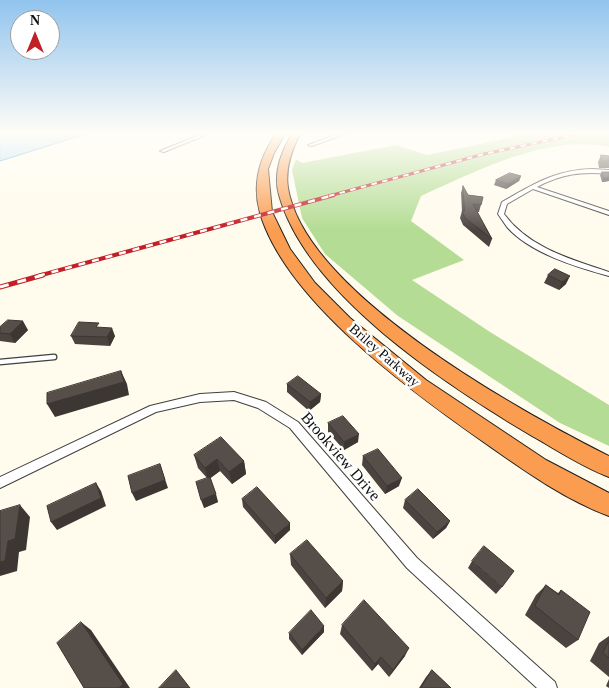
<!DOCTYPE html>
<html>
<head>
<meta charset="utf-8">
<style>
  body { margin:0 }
  #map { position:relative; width:609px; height:688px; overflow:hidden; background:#fffbed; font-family:"Times New Roman",serif }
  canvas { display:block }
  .north { position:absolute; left:10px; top:10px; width:50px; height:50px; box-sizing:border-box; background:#fff; border:1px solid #9e9e9e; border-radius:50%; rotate:0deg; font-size:14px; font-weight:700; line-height:20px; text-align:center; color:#0d0d0d }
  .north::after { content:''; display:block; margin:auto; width:18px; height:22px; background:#c22027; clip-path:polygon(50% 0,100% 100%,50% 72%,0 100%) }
</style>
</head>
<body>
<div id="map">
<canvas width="609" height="688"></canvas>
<div class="north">N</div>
</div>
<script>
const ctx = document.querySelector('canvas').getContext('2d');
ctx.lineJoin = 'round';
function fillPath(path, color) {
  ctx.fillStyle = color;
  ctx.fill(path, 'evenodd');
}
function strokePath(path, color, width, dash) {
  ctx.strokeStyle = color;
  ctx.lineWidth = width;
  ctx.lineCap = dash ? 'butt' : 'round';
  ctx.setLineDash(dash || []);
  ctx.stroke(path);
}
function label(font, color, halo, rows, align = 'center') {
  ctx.font = font + ' "Times New Roman",serif';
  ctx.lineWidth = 5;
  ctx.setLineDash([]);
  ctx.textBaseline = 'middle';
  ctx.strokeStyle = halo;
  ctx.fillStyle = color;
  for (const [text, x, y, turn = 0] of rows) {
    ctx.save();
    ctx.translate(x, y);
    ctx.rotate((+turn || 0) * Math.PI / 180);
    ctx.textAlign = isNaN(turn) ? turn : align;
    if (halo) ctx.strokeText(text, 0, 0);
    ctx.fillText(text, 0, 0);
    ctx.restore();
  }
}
const forest = new Path2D(`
  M508 134H609V147C547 134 477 171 421 196L411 221 464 260 412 280 490 332 609 405V446L560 423 398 316 325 254 302 218 292 170 296 159 302 163 396 145 427 155 513 137Z`);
const water = new Path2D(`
  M0 134H86L0 161Z`);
const lane = new Path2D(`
  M0 362 54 357`);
const street = new Path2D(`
  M202 134H208L164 152 160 151Z
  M338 134H345L312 146 308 145Z
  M592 169 609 170V174C582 171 561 174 537 187L609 211V215L533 189 507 204 504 214C529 248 571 259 609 272V276C576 267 530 253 507 227 504 223 501 218 498 214L502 202C534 184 555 170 592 169Z
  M234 392 266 402 298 422 417 558 555 682 557 688H537L407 568 290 428 258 408 234 400 200 402 156 412 0 488V477L150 406 200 394Z`);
const highway = new Path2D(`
  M276 134H285L274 153 268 169 272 212 290 249 315 283 350 318 426 380 546 460 609 493V516C564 499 525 471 485 443 412 392 286 301 260 213 252 184 259 158 276 134Z
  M292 134H300C291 151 285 169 288 188 305 293 520 411 609 456V477C582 467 557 450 532 436 447 385 307 295 279 195 273 174 281 152 292 134Z`);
const railFar2 = new Path2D(`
  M329 196 484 154 578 134`);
const railFar1 = new Path2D(`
  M38 276 334 195`);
const rail = new Path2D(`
  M0 287 43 275`);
const wall = new Path2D(`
  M601 155 609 156V168H599L598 162Z
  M602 172H609V181L602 182 600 175Z
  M521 176 519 181 506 189 494 185 496 180Z
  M463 186 468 195 483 197 479 212H477L492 239 489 247 463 225 460 218 462 211 461 193Z
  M555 269 566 284 559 290 544 283 548 275Z
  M0 327 28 330 15 343 0 341Z
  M101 328 115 336 110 346 75 344 71 336Z
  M287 384 321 394 320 402 309 411 287 392Z
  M328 423 358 442 344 450 328 432Z
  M194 455 244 461 246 474 232 484 220 471 210 478 218 502 204 508 207 478 198 468Z
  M363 456 399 486 385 494 362 465Z
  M242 499 290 530 275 544 243 507Z
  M405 500 450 521 446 528 433 539 403 508Z
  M290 554 343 581 342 591 325 608 291 565Z
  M472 561 502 587 496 594 468 568Z
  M546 585 558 593 561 590 578 640 566 648 525 615 536 595Z
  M342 625 405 656 389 677 378 664 372 671 340 634Z
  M324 632 302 655 289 639V633Z
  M609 636V677L590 661 599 643Z
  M432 670 451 688H419L426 677Z
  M609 679V688L606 686Z`);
const shadedWall = new Path2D(`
  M521 176 519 181 506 189 508 184Z
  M609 177V181L602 182 604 178Z
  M570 276 566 284 559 290 562 282Z
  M23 321 28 330 15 343 10 334Z
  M112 328 115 336 110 346 107 337Z
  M121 371 127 384 129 395 55 417 47 404Z
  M321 394 320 402 309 411 310 402Z
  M359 434 358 442 344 450V442Z
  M217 459 220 471 208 480 205 468Z
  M244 461 246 474 232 484 229 472Z
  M160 464 168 488 136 501 132 493Z
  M402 478 399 486 385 494 387 486Z
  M96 483 101 491 106 506 57 530 51 522Z
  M216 494 218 502 204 508 201 500Z
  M20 505 30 517 26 550 19 552 17 571 0 576V562Z
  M450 521 446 528 433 539 437 532Z
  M290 523V530L275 544V536Z
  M343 581 342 591 325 608 326 598Z
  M81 622 91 630 130 688H119Z
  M324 626V632L302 655V650Z
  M409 648 405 656 389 677 393 670Z
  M381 657 378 664 372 671 375 664Z`);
const building = new Path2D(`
  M601 155 609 156V161H602Z
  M602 172H609V177L604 178Z
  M510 173 521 176 508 184 496 180Z
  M463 186 468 195 483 197 481 205 473 204 492 239 465 218 462 211H464Z
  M555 269 570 276 562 282 548 275Z
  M8 320 23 321 10 334 0 333V327Z
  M79 322 99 323 96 327 112 328 107 337 71 336Z
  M121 371 124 382 47 404V393Z
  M298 376 321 394 310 402 287 384Z
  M343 416 359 434 344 442 328 423Z
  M221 437 244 461 229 472 217 459 205 468 194 455Z
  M378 449 402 478 387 486 363 456Z
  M160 464 165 480 132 493 128 476Z
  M210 477 216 494 201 500 196 482Z
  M96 483 101 498 51 522 47 506Z
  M257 487 290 523 275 536 242 499Z
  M418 489 450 521 437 532 405 500Z
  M20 505 15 539 8 541 5 561 0 562V511Z
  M307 540 343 581 326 598 290 554Z
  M484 546 514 571 502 587 472 561Z
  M546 585 559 595 561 590 590 612 578 640 535 606Z
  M364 600 409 648 393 670 381 657 375 664 342 625Z
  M311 610 324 626 302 650 289 633Z
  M81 622 123 684 119 688H84L57 643Z
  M609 641V658L603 653Z
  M176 670 190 688H159Z
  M432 670 451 688H421Z`);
const streetNames = [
  ["Briley Parkway",384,356,41]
];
const nearStreetnames = [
  ["Brookview Drive",340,457,49]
];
fillPath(forest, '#b4dc94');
fillPath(water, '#afddf8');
strokePath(water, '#3393d2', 1);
strokePath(lane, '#404040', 7);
strokePath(street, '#404040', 2);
strokePath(highway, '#1e1e1e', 2);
strokePath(lane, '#fff', 4.5);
fillPath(street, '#fff');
fillPath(highway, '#fa9d50');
strokePath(railFar2, '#c22027', 3);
strokePath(railFar1, '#c22027', 4);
strokePath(rail, '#c22027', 5);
strokePath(railFar2, '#fff', 2, [5.5]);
strokePath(railFar1, '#fff', 2.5, [7]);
strokePath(rail, '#fff', 3, [9]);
fillPath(wall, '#4a433f');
fillPath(shadedWall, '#3c3733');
fillPath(building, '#564e49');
strokePath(building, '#3c3733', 1);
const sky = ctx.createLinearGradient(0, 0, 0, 230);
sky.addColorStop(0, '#91c4ee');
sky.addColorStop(0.58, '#fffdf7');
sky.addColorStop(1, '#fffdf700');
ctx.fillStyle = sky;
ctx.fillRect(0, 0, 609, 230);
label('14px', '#0d0d0d', '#fff', streetNames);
label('16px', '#0d0d0d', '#fff', nearStreetnames);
</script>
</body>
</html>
